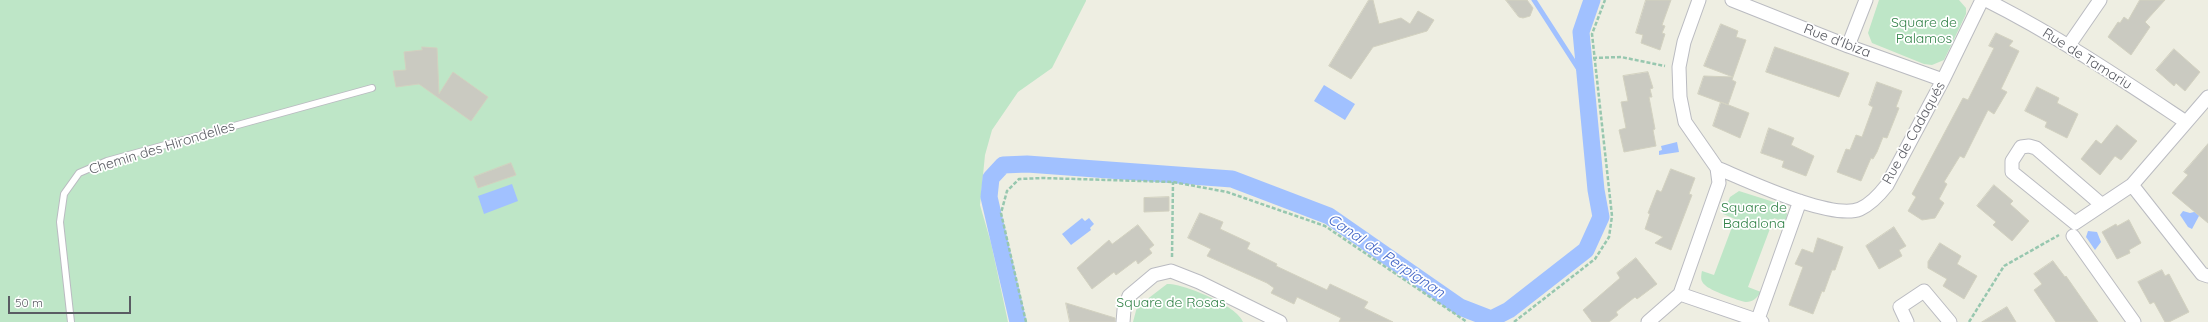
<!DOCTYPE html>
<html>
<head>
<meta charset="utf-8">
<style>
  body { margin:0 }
  #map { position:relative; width:2208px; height:322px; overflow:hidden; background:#eeeee2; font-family:Quicksand,sans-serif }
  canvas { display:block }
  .scale { position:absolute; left:8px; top:296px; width:123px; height:18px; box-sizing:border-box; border:2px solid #5a5c63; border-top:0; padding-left:5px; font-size:12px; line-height:14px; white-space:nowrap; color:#5a5c63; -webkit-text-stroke:3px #fff; paint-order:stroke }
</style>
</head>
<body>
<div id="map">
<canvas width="2208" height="322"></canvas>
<div class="scale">50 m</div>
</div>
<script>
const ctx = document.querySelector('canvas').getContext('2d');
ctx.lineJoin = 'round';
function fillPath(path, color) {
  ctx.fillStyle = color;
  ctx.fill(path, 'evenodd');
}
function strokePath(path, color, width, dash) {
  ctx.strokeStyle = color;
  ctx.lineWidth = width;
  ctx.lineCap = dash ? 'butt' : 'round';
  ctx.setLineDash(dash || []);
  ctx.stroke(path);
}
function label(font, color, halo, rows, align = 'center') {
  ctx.font = font + ' Quicksand,sans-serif';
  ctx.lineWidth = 3.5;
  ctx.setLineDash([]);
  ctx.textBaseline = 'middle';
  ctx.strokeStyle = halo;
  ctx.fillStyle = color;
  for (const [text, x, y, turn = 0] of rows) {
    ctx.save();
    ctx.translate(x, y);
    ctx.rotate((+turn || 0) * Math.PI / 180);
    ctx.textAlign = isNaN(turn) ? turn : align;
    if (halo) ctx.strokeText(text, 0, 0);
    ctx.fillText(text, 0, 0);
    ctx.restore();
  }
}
const green = new Path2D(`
  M0 0H1086V1L1052 68 1018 92 992 130 985 155 980 205 991 243 1008 322H0Z
  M1879 0H1959L1966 8V14L1944 60 1932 65 1924 64 1872 43 1868 33Z
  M1739 191 1780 204 1787 214 1786 223 1774 218 1748 287 1761 292C1757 298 1753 302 1746 302 1739 301 1709 290 1705 285 1700 281 1701 276 1702 271L1714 275 1735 219 1723 214 1730 197Z
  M1167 284C1183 283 1238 306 1243 322H1133L1137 307Z`);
const water = new Path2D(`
  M1324 85 1355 104 1345 120 1314 101Z
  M1677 142 1679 152 1659 155V151L1662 150 1661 146Z
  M512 184 518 201 484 214 478 196Z
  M2183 211 2190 213 2198 211 2199 216 2192 229 2188 227 2180 215Z
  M1082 218 1085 221 1089 218 1094 224 1090 228 1091 230 1071 245 1062 234Z
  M2088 231 2097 232 2101 242 2095 250 2086 237Z`);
const stream = new Path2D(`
  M1534 0 1585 79`);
const canal = new Path2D(`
  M1018 322 989 197 991 178 1003 165 1027 164 1232 179 1329 216 1460 307 1491 319 1509 310 1586 250 1601 217 1596 190 1581 32 1592 0`);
const building = new Path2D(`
  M1369 0H1373L1379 24 1401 18 1410 24 1418 11 1434 20 1427 31 1373 47 1351 79 1329 66Z
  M1506 0H1527L1533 8 1530 16 1523 18 1519 17Z
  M1646 0H1671L1662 25 1665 26 1662 33 1665 34 1660 50 1641 43 1643 35 1636 33Z
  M2140 0H2165L2145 22 2150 27 2131 55 2108 37 2118 22 2120 23 2124 17 2128 20Z
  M1721 24 1738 31 1736 37 1746 40 1733 77 1704 66Z
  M1996 33 2013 41 2009 46 2019 51 2001 89 2007 92 1994 114 1988 110 1964 158 1960 156 1944 182 1947 184 1939 199 1944 203 1935 218 1922 220 1908 211 1916 197 1912 194 1963 98 1968 100 1994 48 1989 46Z
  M422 47 437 48 439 94 453 72 488 97 471 121 419 84 396 87 393 71 406 70 404 52 422 50Z
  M1775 47 1849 73 1839 97 1766 72Z
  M2174 49 2200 72 2185 91 2176 83 2174 86 2156 70Z
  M1648 72 1653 88 1650 89 1652 97H1649L1655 129 1653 130 1656 146 1624 152 1619 130 1626 128 1621 102 1628 101 1623 76Z
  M1704 76 1733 77 1732 80 1736 82 1728 105 1698 94Z
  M1877 82 1902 91 1896 107 1899 108 1887 138 1883 137 1877 152 1873 159 1871 158 1861 181 1837 172 1846 149 1850 150 1856 135 1862 137 1873 107 1869 105Z
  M2037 87 2059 98 2057 103 2078 114 2067 138 2045 127 2047 122 2025 111Z
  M1721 102 1749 113 1740 138 1713 126Z
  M2117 125 2137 141 2121 160 2115 156 2100 175 2081 159 2096 140 2101 144Z
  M1769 128 1794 138 1791 145 1814 156 1806 176 1782 167 1784 161 1761 153Z
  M2208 144V223L2172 193 2188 175 2184 172Z
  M511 163 516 175 478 188 474 177Z
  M1671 169 1695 178 1689 194 1692 195 1671 250 1655 243 1663 237 1645 229 1650 214 1648 213 1657 190 1661 192Z
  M1994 185 2013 201 2010 204 2029 221 2012 241 1993 225 1996 222 1977 206Z
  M1169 197V211L1144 212V198Z
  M1200 213 1223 222 1220 229 1250 243 1247 249 1277 264 1276 266 1327 290 1330 284 1368 302 1364 308 1393 322H1339L1341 318 1297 297 1294 304 1271 293 1274 288 1267 283 1207 256 1211 249 1188 238Z
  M2129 220 2141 243 2129 250 2130 253 2117 259 2102 232 2116 224 2117 226Z
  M1138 225 1154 245 1149 249 1152 253 1138 264 1136 260 1116 275 1114 272 1092 289 1077 268 1109 240 1112 244Z
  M1894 227 1906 246 1899 250 1902 256 1879 269 1866 246Z
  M1818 238 1843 247 1835 270H1832L1824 292 1822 291 1813 314 1789 305 1803 267 1795 264 1802 249 1813 253Z
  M1940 243 1961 256 1957 264 1977 276 1964 299 1943 286 1947 279 1928 268V262Z
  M1636 258 1657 284 1637 299 1635 297 1616 312 1618 315 1609 322H1592L1583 310 1620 278 1617 273Z
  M2053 261 2065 277 2066 276 2098 322H2056L2034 290 2042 284 2034 274Z
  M2162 270 2165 276 2169 274 2189 312 2169 322H2165L2154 302 2150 304 2138 282Z
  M1066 303 1115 318V322H1070Z
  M2007 307 2016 322H1982Z`);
const path = new Path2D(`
  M1593 58 1621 57 1665 66
  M1172 257 1173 182
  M1026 322 1001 213 1007 191 1019 179 1043 178 1173 182 1227 192 1325 226 1467 322
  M1514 322 1595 259 1609 237 1612 216 1592 34 1605 0
  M1969 322 2004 266 2059 235`);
const service = new Path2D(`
  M71 322 60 222 64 194 79 173 107 161 372 88`);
const minor = new Path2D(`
  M1732 0 1848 46 1943 80
  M1986 0C2056 35 2121 79 2186 122
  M2069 45 2100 0
  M1848 46 1866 0
  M1717 168C1746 180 1832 221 1860 209 1871 204 1880 194 1887 185L1943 80 1982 0
  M2132 185 2202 274 2208 276
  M2102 205 2036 148 2029 146 2021 147 2012 161V172L2075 223 2132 185 2208 97
  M2073 236 2134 322
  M1680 294 1762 322
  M1758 319 1800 201
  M1123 322 1124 310 1129 296 1154 275 1171 271 1199 282 1280 322
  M1648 322 1680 294 1719 183 1717 168 1685 122 1680 97 1679 67 1684 42 1699 0
  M1907 322 1900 307 1924 291 1950 322`);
const parkNames = [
  ["Square de",1924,23],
  ["Palamos",1924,39],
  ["Square de",1754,208],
  ["Badalona",1754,224],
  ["Square de Rosas",1171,303]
];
const streetNames = [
  ["Rue d'Ibiza",1837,41,21],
  ["Rue de Tamariu",2087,59,32],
  ["Rue de Cadaqués",1914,133,-61],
  ["Chemin des Hirondelles",162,148,-17]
];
const waterNames = [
  ["Canal de Perpignan",1386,256,34]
];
fillPath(green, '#bee6c7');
fillPath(water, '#a1c1ff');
strokePath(stream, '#a1c1ff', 5);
strokePath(canal, '#a1c1ff', 17);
fillPath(building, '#cacac1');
strokePath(building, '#d2d1c0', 1);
strokePath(service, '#babbc1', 8);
strokePath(minor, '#babbc1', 15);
strokePath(path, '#97c7af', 2.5, [4, 2]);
strokePath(service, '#fff', 6);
strokePath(minor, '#fff', 13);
label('14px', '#328248', '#fff', parkNames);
label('14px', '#5a5c63', '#fff', streetNames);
label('italic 15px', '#4164c5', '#fff', waterNames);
</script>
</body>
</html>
